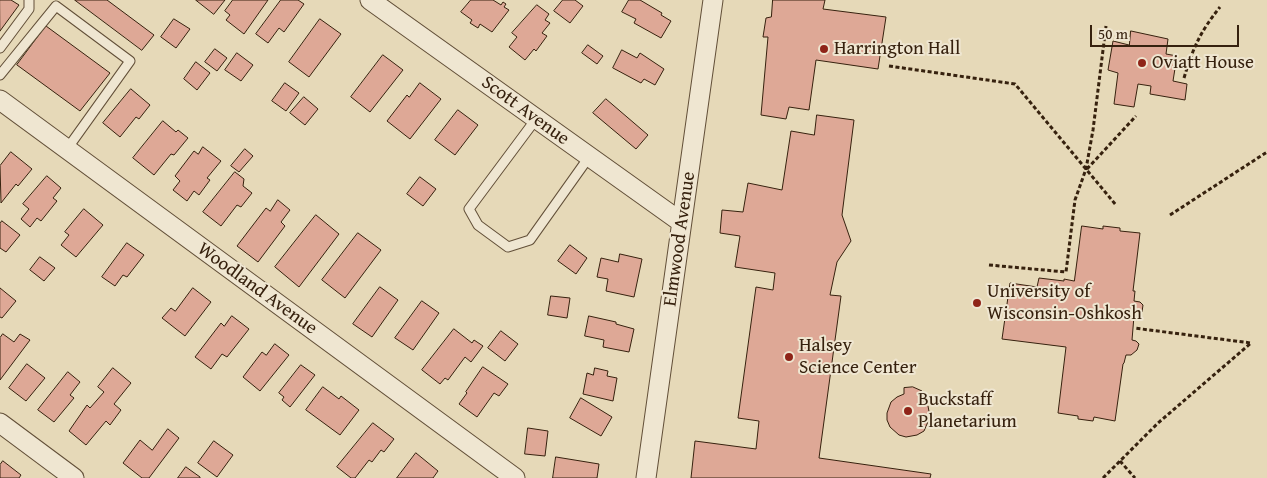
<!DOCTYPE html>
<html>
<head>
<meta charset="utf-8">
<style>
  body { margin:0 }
  #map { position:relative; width:1267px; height:478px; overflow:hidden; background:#e6d9b8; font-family:"Gentium Book Plus",serif }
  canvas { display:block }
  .scale { position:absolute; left:1090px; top:25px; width:149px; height:22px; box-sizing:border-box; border:2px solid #36210e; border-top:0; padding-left:6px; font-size:15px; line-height:18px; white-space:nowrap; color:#36210e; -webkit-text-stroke:4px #efe6d1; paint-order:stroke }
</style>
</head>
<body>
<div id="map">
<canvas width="1267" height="478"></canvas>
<div class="scale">50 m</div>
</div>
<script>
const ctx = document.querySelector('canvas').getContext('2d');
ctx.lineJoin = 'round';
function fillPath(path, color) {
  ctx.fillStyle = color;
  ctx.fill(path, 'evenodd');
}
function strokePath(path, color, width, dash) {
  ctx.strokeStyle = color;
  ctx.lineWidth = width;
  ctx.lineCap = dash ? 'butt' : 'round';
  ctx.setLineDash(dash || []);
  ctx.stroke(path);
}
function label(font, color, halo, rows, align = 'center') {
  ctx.font = font + ' "Gentium Book Plus",serif';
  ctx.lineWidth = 4;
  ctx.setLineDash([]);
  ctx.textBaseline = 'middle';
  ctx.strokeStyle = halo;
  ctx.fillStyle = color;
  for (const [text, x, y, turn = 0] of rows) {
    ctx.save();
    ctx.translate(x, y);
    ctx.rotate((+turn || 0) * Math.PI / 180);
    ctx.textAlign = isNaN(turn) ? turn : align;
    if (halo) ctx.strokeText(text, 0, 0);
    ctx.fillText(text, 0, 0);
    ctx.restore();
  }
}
const building = new Path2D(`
  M0 0H11L19 5 0 31Z
  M75 0H107L154 35 142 50Z
  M196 0H225L214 14Z
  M233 0H268L244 34 226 20 230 15 225 11Z
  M281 0H298L304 4 284 32 279 28 268 43 256 34Z
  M471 0H493L501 5 503 2 506 4 504 7 509 10 492 32 480 24 478 28 470 23 472 20 461 12Z
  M563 0H575L583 6 570 23 554 11Z
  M629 0H640L662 13 661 15 671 21 661 38 634 23 636 19 622 12Z
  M773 0H825L823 9 886 17 878 69 816 60 809 110 789 107 786 119 761 115 768 37H763L766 18 771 17Z
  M537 5 549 14 545 20 550 23 542 33 547 36 536 51 534 49 525 60 509 47 517 37 512 33Z
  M174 19 190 29 176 48 161 37Z
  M320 19 341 34 309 77 289 62Z
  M46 26 110 73 80 111 17 65Z
  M1131 31 1168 39 1166 54 1177 56 1173 81 1187 84 1185 100 1150 94 1151 86 1138 84 1134 107 1114 104 1118 73 1108 70 1113 41 1129 45Z
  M588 45 603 56 597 64 582 53Z
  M215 49 227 58 217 71 205 62Z
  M622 50 637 58 640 53 664 69 655 85 644 79 641 83 613 68Z
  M237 53 253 65 241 81 225 70Z
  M383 55 403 70 370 112 351 97Z
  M196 62 210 73 197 90 184 79Z
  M285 83 299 93 286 111 272 101Z
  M420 83 441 99 410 139 387 121 407 95 409 97Z
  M131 89 150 105 139 119 136 117 120 137 103 123Z
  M304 97 318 109 305 125 290 113Z
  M606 99 648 135 636 149 593 113Z
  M458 110 478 125 455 155 435 140Z
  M817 115 854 120 842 215 851 241 837 262 830 295 841 296 819 458 931 474 930 478H691L695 441 756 449 759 421 738 418 756 287 773 290 775 273 735 267 740 236 720 233 722 210 743 212 748 183 782 190 791 131 814 135Z
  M163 121 176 132 178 130 188 138 174 155 171 154 154 175 133 158Z
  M203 147 221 161 207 178 210 180 199 195 194 191 187 201 173 190 180 181 175 176 194 151 198 154Z
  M245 149 253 156 239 172 231 166Z
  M11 152 32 169 18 186 16 184 1 203 0 166Z
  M235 172 244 179 243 186 252 193 241 207 237 205 221 226 203 212Z
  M47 176 61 188 53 198 57 201 41 221 37 218 30 227 21 219 29 209 23 204Z
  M420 177 436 189 423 206 407 194Z
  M278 200 290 210 281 222 285 226 258 262 237 246 266 208 270 211Z
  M84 209 103 225 76 257 61 245 69 235 65 232Z
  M316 215 339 234 299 287 275 267Z
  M2 221 20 235 6 252 0 248V224Z
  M1082 226 1103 229V226L1120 228V231L1140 233 1133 291H1135L1134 301 1140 302 1143 305 1142 312 1137 316H1134L1132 340 1136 341 1139 344 1137 350 1131 355H1126L1124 363 1123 364 1115 421 1094 417 1093 421 1078 419V416L1058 413 1066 347 1002 339 1010 283 1037 287 1039 278 1064 281V279L1074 281Z
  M358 233 381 250 345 298 322 280Z
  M127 243 144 255 127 277 123 275 115 286 102 277Z
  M570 245 587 258 576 274 558 261Z
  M620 254 642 259 634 297 606 291 608 279 597 277 601 258 618 262Z
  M40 257 55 268 44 281 30 270Z
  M380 287 398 300 372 337 353 324Z
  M0 288 16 301 2 318 0 317Z
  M193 288 211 302 185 336 162 318 171 308 175 311Z
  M551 296 570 298 567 318 548 315Z
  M422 301 439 313 413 350 395 338Z
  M232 316 249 329 227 357 222 354 211 369 195 357 221 323 224 326Z
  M589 316 616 322V324L634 329 629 352 603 347 604 340 585 336Z
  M454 329 472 343 474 340 483 346 471 362 465 357 448 380 445 378 440 384 422 370Z
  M501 331 518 344 505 361 488 348Z
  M3 334 14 342 20 334 30 340 0 380V338Z
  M275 344 289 355 260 391 243 377 262 352 266 355Z
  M27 364 45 378 26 401 9 388Z
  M301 365 315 375 290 407 282 400 284 397 279 393Z
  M483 367 508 384 499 396 494 393 477 417 459 404 467 393 466 392Z
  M113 368 131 383 114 404 121 410 110 425 106 421 86 445 69 431 87 405 90 408 104 392 98 387Z
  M595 368 608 371 607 376 617 378 613 401 583 394 587 373 593 375Z
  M68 372 80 382 70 395 74 398 54 422 38 410Z
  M323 387 339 399 341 396 359 410 340 435 306 410Z
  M913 387 922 391 920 397 928 406 930 417 924 431 917 435 906 437 899 435 890 427 887 420V413L891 402 897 397 904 394V388Z
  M581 398 612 417 601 436 570 418Z
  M373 423 394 439 384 452 381 450 372 462 369 460 355 478H351L337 467Z
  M528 428 548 431 545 456 525 454Z
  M168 429 179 438 149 478H142L123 463 140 440 152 450Z
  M214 441 233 455 217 477 198 463Z
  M416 453 438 471 433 478H397Z
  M556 457 599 464 597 478H553Z
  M3 461 21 475 19 478H0V465Z
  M186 467 200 477V478H178Z`);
const path = new Path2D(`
  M889 66 1015 84 1116 205
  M1184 78C1193 48 1200 32 1220 7
  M1087 169 1136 116
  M1170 215 1267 152
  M989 265 1066 272 1075 200 1086 169 1093 130 1106 26
  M1120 461 1135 478
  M1103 478 1158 423 1251 343 1134 328`);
const service = new Path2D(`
  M0 48 29 9V0
  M0 75 56 6 130 61 67 149
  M536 119 469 209 478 225 508 247 530 240 589 157`);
const minor = new Path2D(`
  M370 0 681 222
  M0 100 515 478
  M0 423 74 478
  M646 478 713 0`);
const markers = [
  [824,49,5,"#8f2418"],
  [1142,63,5,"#8f2418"],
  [977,303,5,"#8f2418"],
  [789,357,5,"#8f2418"],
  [908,411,5,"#8f2418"]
];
const poiNames = [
  ["Harrington Hall",834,49],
  ["Oviatt House",1152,63],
  ["University of",987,292],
  ["Wisconsin-Oshkosh",987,314],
  ["Halsey",799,346],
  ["Science Center",799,368],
  ["Buckstaff",918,400],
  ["Planetarium",918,422]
];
const streetNames = [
  ["Scott Avenue",525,111,36],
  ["Elmwood Avenue",680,239,-82],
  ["Woodland Avenue",257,289,36]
];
fillPath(building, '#dea896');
strokePath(building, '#36210e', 1);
strokePath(service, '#624f38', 11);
strokePath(minor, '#624f38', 21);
strokePath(path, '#36210e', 3, [4, 2.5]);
strokePath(service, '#efe6d1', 9);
strokePath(minor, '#efe6d1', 19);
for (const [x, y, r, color] of markers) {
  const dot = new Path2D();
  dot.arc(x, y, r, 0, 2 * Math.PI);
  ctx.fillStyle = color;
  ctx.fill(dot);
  strokePath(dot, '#efe6d1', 2);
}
label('19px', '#36210e', '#efe6d1', poiNames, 'left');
label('19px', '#36210e', '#efe6d1', streetNames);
</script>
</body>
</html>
